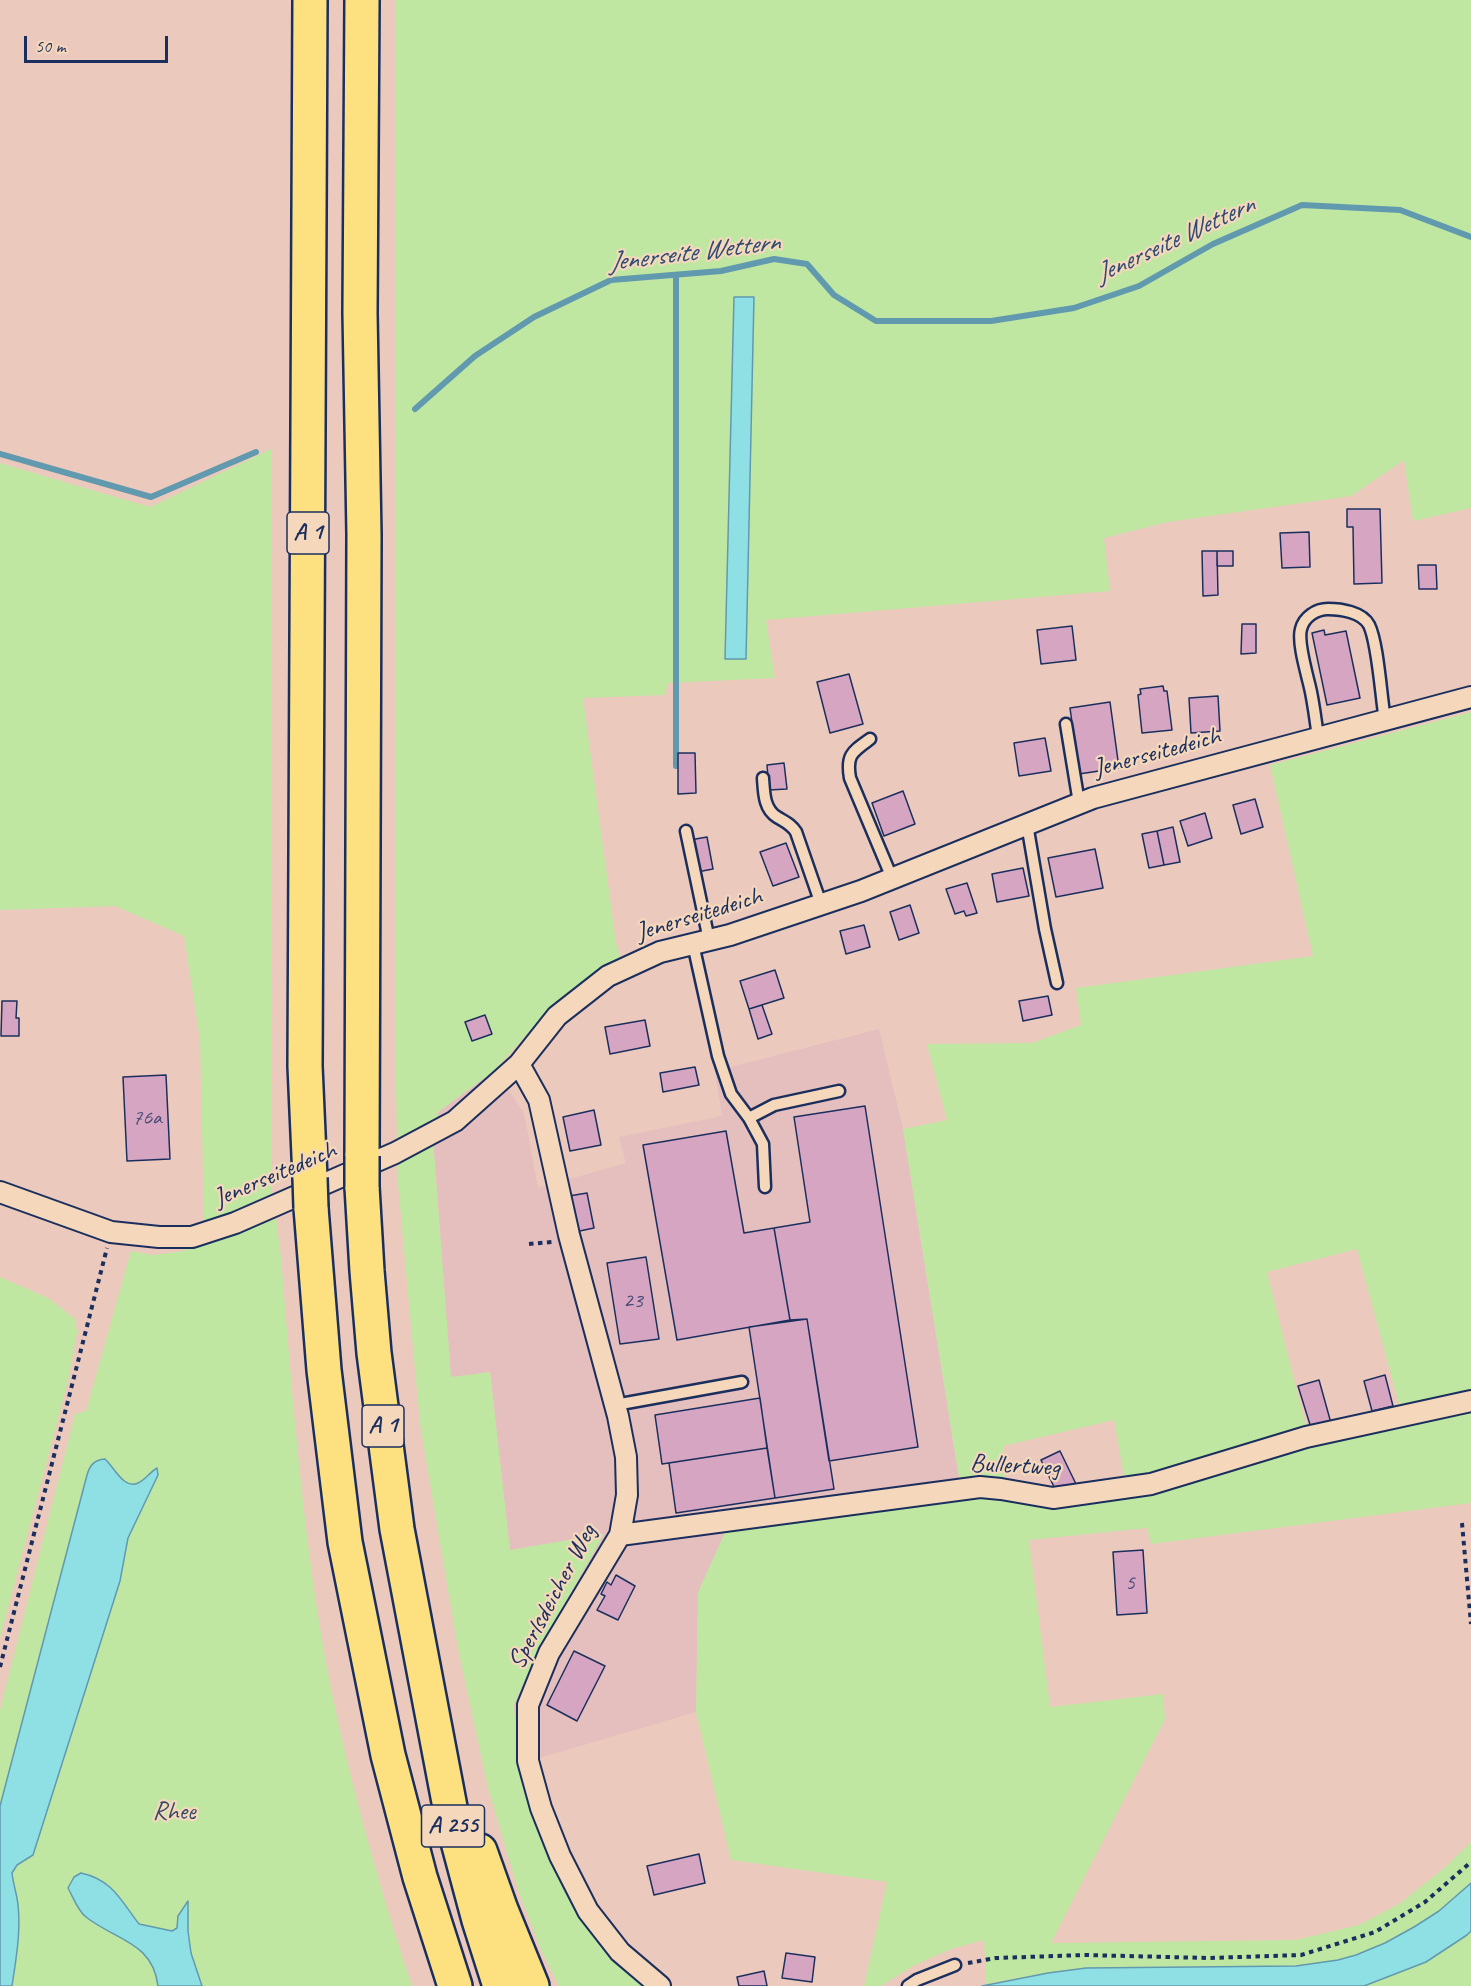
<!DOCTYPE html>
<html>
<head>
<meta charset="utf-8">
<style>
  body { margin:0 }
  #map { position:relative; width:1471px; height:1986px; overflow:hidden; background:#ecc9bd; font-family:Caveat,sans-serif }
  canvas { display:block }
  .scale { position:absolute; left:24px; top:36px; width:144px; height:27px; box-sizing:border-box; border:3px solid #1b2f5e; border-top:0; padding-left:8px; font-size:18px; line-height:21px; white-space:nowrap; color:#1b2f5e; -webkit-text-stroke:4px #f5d8bb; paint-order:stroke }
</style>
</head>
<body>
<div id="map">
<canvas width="1471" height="1986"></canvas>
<div class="scale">50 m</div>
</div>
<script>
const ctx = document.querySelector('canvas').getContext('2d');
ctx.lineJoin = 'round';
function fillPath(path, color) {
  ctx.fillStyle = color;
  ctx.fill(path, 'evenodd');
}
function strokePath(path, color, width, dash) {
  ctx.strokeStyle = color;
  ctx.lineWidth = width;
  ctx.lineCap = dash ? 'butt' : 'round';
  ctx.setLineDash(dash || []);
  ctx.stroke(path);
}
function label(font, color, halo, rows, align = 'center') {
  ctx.font = font + ' Caveat,sans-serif';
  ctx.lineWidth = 4.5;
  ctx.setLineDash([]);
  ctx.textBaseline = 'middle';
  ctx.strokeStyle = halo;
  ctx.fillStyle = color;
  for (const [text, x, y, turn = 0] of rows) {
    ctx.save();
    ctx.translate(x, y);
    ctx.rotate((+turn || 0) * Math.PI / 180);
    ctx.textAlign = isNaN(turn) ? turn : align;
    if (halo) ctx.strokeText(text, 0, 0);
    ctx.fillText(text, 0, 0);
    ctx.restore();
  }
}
const built = new Path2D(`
  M879 1029 903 1129 962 1497 698 1592 696 1712 519 1764 514 1705 540 1647 603 1534 510 1551 490 1372 451 1378 433 1139 438 1112 495 1070 524 1113 538 1188 626 1163 619 1137 722 1116 715 1071Z`);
const green = new Path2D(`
  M396 0H1471V508L1413 521 1404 460 1351 496 1168 522 1104 538 1110 591 766 620 775 678 668 683 665 695 583 698 616 943 621 959 612 962 554 1004 495 1070 438 1112 433 1139 451 1377 490 1372 510 1550 604 1534 540 1647 514 1705 519 1764 533 1809 645 1986H559L541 1950 518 1890 488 1788 458 1649 420 1424 398 1184 395 1043Z
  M271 449V1194L204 1224 200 1040 184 936 115 906 0 910V463L150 507Z
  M1471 712V1396L1401 1412 1357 1249 1267 1272 1307 1431 1125 1482 1114 1420 1003 1446 1005 1483 960 1484 903 1129 947 1120 927 1044 1032 1043 1081 1025 1076 988 1313 956 1270 765Z
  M271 1210 272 1219 276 1218 281 1257C291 1379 300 1501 319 1622 339 1745 373 1867 412 1986H0V1710L75 1414 86 1411 131 1251 153 1255 184 1251 186 1247 210 1241Z
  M0 1277 48 1298 75 1319 77 1332 68 1381 0 1638Z
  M1471 1408V1503L1151 1544 1147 1528 1029 1540 1050 1707 1163 1694 1165 1719 1051 1943 1295 1940 1359 1925 1399 1904 1443 1869 1471 1842V1883L1439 1911 1414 1927 1385 1943 1356 1955 1338 1960 1296 1966 1048 1973 986 1984 984 1940 951 1949 913 1966 881 1986H864L887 1882 731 1860 696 1712 698 1592 727 1528 979 1495 1052 1503 1307 1442Z
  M1471 1931V1986H1364L1426 1962Z`);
const water = new Path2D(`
  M734 297H754L746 659H725Z
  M105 1459C114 1467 124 1490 138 1483 145 1480 150 1472 157 1468L158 1475 128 1538 120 1581 33 1855 17 1865 12 1873C13 1884 17 1894 18 1905 21 1932 16 1959 12 1986H0V1806L87 1475C90 1465 94 1460 105 1459Z
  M81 1873C113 1880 121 1901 139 1924L172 1931 177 1928 178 1916 188 1901V1931L191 1953 202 1986H158C153 1942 115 1940 86 1917 78 1911 73 1897 68 1888L74 1877Z
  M1471 1883V1931L1467 1935 1426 1962 1364 1986H982L1048 1973 1086 1968 1296 1966 1338 1960 1356 1955 1385 1943 1414 1927 1439 1911Z`);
const stream = new Path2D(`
  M676 276V766
  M415 409 475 356 534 317 611 280 721 271 774 259 807 264 834 295 876 321H991L1074 308 1139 286 1213 244 1302 205 1400 210 1471 237
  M0 454 151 497 256 452`);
const building = new Path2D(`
  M1347 509H1380L1382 583 1354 584 1353 527H1347Z
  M1309 532 1310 567 1282 568 1280 533Z
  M1202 551H1217L1218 595 1203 596Z
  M1217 551H1233V566H1217Z
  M1418 565H1436L1437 589H1419Z
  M1242 624H1256V653L1241 654Z
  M1072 626 1076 660 1041 664 1037 630Z
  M1324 630 1325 635 1346 631 1360 698 1327 705 1312 633Z
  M849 674 863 724 830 733 817 682Z
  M1163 686 1164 691H1167L1172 730 1142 733 1138 695 1141 694 1140 689Z
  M1218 696 1220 731 1191 733 1189 698Z
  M1110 702 1119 768 1079 774 1070 708Z
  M1045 738 1051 771 1019 776 1014 743Z
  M678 753H695L696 793 678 794Z
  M784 763 787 789 769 790 767 765Z
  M903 791 915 824 884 836 872 803Z
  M1255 799 1263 827 1241 834 1233 805Z
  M1205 813 1212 838 1188 846 1180 821Z
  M1173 827 1180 862 1164 865 1157 831Z
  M1157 831 1164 865 1149 868 1142 834Z
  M707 837 713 869 697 872 690 840Z
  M786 843 799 877 773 886 760 852Z
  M1095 849 1103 888 1056 897 1048 858Z
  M1023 868 1029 896 997 902 992 874Z
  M967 883 977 913 966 916 964 911 955 914 946 889Z
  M910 905 919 933 899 940 890 912Z
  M864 925 870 947 846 954 840 931Z
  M775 970 784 998 749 1009 740 981Z
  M1048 996 1052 1015 1023 1021 1019 1001Z
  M2 1001H17L16 1018H19V1036H1Z
  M762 1005 772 1034 758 1039 749 1009Z
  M485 1015 492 1034 472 1041 465 1022Z
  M645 1020 650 1046 610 1054 605 1027Z
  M695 1067 699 1085 663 1092 660 1073Z
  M166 1075 170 1159 127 1161 123 1077Z
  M865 1106 918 1447 829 1461 807 1319 790 1320 774 1228 810 1222 794 1117Z
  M594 1110 601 1145 570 1151 563 1117Z
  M726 1131 744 1233 774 1228 790 1320 677 1340 643 1145Z
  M587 1193 594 1228 570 1233 563 1197Z
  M646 1257 659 1339 620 1344 607 1263Z
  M807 1319 834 1489 775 1498 749 1327Z
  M1385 1375 1393 1406 1372 1411 1364 1381Z
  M1319 1380 1331 1423 1311 1428 1298 1386Z
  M760 1398 767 1448 662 1464 655 1415Z
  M767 1448 775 1498 676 1513 669 1463Z
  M1060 1451 1076 1484 1057 1493 1041 1460Z
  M1143 1550 1147 1613 1117 1615 1113 1552Z
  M616 1575 635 1586 618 1620 597 1610 605 1596 601 1594 607 1582 611 1585Z
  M574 1651 605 1666 577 1721 547 1705Z
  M699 1854 705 1883 654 1895 647 1866Z
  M786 1953 815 1957 812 1982 782 1978Z
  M764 1971 767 1986H739L737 1977Z`);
const path = new Path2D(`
  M529 1244 552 1242
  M1462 1523 1471 1624
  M0 1667 107 1248
  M968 1963 996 1958 1085 1955 1209 1958 1301 1955 1375 1932 1425 1902 1471 1862`);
const lane = new Path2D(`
  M1066 724 1079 803
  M1318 738C1316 722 1314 707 1311 692 1308 677 1297 643 1301 629 1304 617 1316 609 1328 609 1341 609 1362 612 1369 625 1378 643 1381 697 1385 720
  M870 739C852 752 846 755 850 778L892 878
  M763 778C764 793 764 809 777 817 785 822 791 824 796 832L821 904
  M1027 824 1045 929 1057 983
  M686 831 709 940
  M693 944 718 1056 731 1094 749 1118 763 1144 765 1187
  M749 1118 774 1105 839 1091
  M615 1405 742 1382
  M908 1986 917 1980 955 1965`);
const street = new Path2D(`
  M519 1064 539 1100 569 1235 618 1416 626 1457 627 1495 620 1535 549 1653 528 1705V1761L541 1808 560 1856 588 1911 620 1952 660 1986
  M0 1192 111 1232 159 1237H192L235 1223 395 1153 455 1121 519 1064 557 1016 608 976 660 952 730 935 861 891 1093 798 1471 697
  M620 1535 980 1487 1001 1489 1053 1498 1151 1484 1306 1437 1471 1401`);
const highway = new Path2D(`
  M362 1156 364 535 360 313 362 0
  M310 1178 305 1066 310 0
  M362 1187 367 1271 374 1353 397 1529 453 1823 479 1920 500 1986
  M311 1208 324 1370 345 1542 388 1755 420 1877 455 1986
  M480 1851 501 1910 532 1986`);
const highwayBridge = new Path2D(`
  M362 1156V1187
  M310 1178 311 1208`);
const numberNames = [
  ["76a",147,1118],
  ["23",633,1301],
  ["5",1130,1583]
];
const shields = [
  [308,533,42],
  [383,1426,42],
  [453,1826,63]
];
const shieldNames = [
  ["A 1",308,533],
  ["A 1",383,1426],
  ["A 255",453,1826]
];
const streetNames = [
  ["Jenerseitedeich",1157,753,-15],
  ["Jenerseitedeich",699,915,-17],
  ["Jenerseitedeich",275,1175,-23],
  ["Bullertweg",1015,1466,3],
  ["Sperlsdeicher Weg",553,1597,-62]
];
const parkNames = [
  ["Rhee",174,1812]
];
const waterNames = [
  ["Jenerseite Wettern",1175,240,-25],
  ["Jenerseite Wettern",694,253,-7]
];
fillPath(built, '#e5bebe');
fillPath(green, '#bfe7a2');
fillPath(water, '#8fe0e5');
strokePath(water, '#6199af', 1.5);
strokePath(stream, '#6199af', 6);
fillPath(building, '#d6a5c2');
strokePath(building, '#1b2f5e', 1.5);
strokePath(lane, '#1b2f5e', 15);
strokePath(street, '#1b2f5e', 24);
strokePath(highway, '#1b2f5e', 38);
strokePath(path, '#1b2f5e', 4, [4.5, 4.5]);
strokePath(lane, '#f5d8bb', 10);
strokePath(street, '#f5d8bb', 20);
strokePath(highway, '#fde080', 33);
strokePath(highwayBridge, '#1b2f5e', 38, []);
strokePath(highwayBridge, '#fde080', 33);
label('22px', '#4a4c77', null, numberNames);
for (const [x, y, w] of shields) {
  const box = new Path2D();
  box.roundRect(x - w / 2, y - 21, w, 42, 4.5);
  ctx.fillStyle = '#f5d8bb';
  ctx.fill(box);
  strokePath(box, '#1b2f5e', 1.5);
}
label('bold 24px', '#1b2f5e', null, shieldNames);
label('26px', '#1b2f5e', '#f5d8bb', streetNames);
label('26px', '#344b68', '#f5d8bb', parkNames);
label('italic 27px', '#2c4a72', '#f5d8bb', waterNames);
</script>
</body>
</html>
